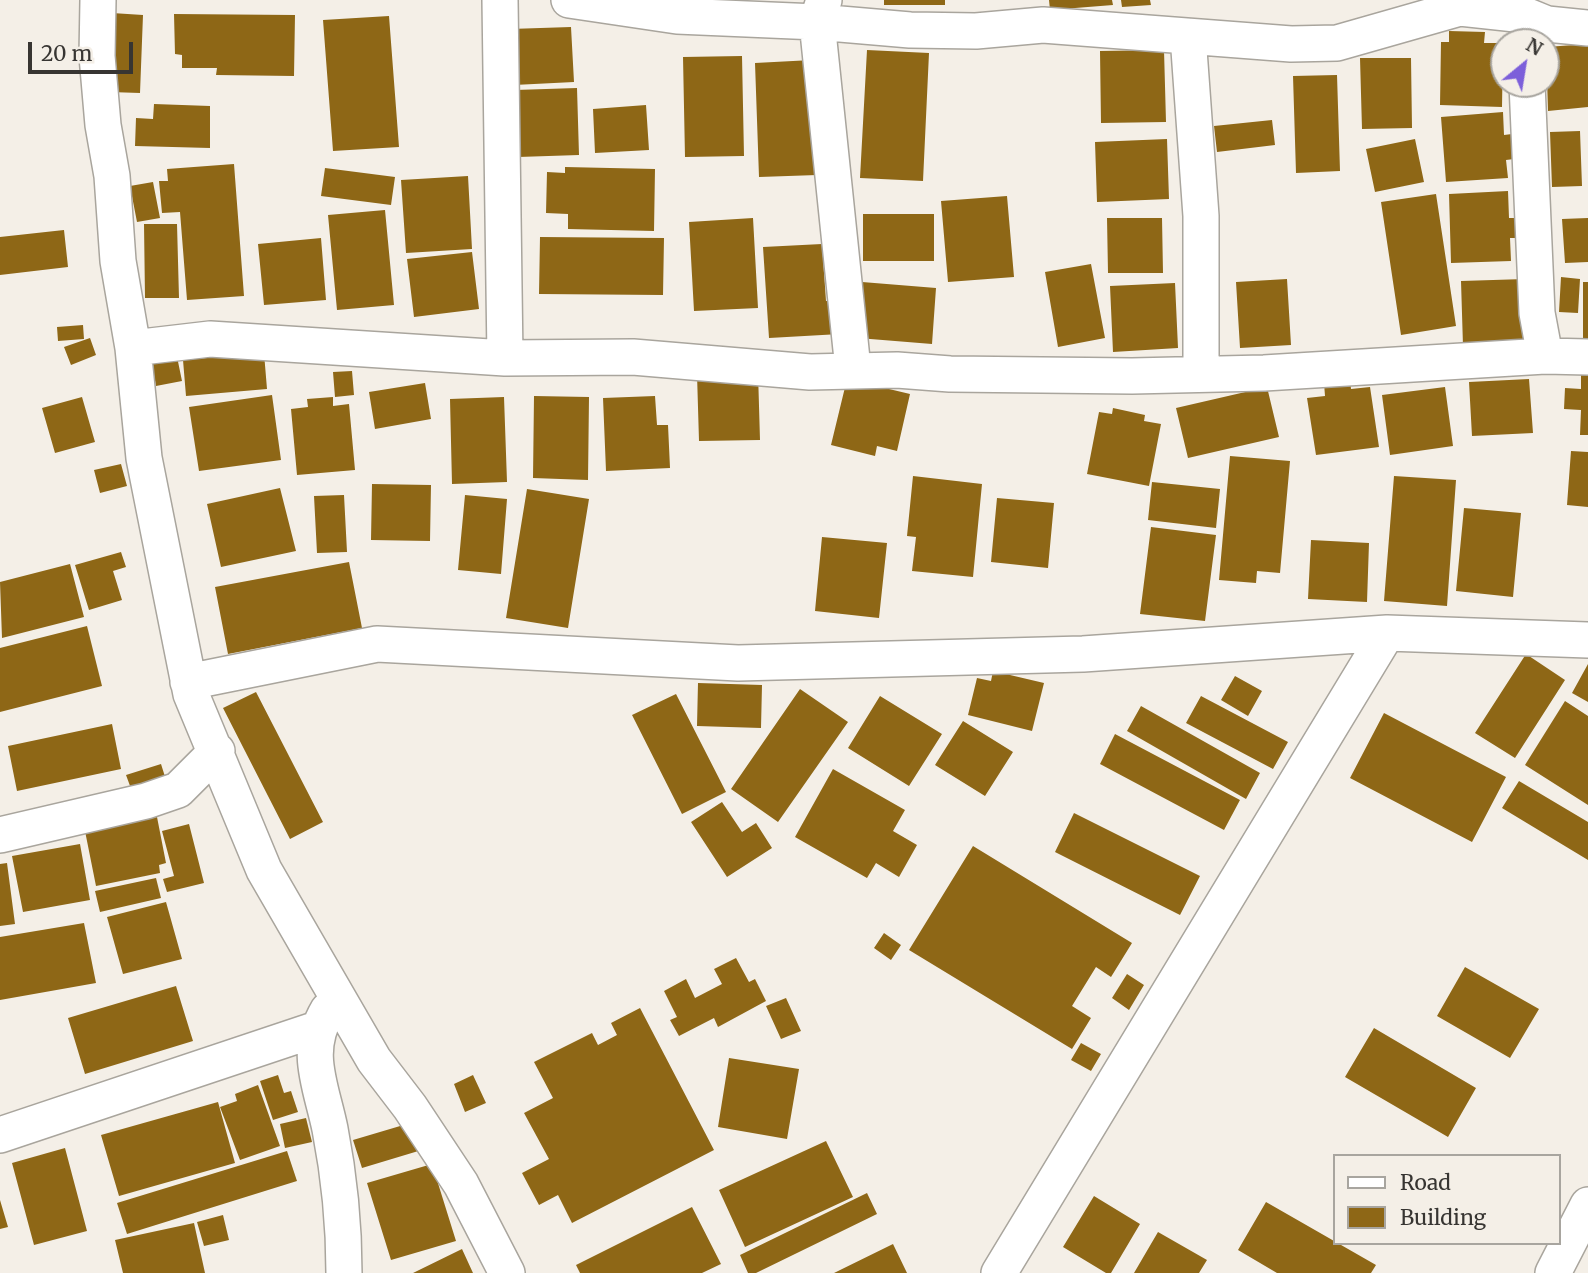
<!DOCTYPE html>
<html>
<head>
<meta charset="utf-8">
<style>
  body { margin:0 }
  #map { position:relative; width:1588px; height:1273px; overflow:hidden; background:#f4efe7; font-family:Merriweather,serif }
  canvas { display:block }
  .legend { position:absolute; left:1333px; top:1154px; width:228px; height:91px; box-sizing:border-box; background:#f4efe7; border:2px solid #a8a59f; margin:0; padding:9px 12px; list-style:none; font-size:21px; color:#373532 }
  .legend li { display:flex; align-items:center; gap:14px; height:35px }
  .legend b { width:35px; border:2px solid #a8a59f }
  .north { position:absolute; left:1490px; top:28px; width:70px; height:70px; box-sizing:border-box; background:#f4efe7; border:2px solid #a8a59f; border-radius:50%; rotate:30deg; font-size:19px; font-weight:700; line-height:28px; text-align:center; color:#373532 }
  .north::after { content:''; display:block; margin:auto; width:24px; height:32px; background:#7c5fda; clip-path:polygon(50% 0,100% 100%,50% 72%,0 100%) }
  .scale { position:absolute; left:28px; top:42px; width:105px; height:32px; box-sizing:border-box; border:4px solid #373532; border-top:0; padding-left:9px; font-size:21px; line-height:24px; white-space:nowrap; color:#373532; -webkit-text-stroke:5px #f4efe7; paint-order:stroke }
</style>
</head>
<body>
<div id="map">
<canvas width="1588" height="1273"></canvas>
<ul class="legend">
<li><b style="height:9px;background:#fff"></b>Road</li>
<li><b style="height:19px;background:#8e6716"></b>Building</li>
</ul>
<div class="north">N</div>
<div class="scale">20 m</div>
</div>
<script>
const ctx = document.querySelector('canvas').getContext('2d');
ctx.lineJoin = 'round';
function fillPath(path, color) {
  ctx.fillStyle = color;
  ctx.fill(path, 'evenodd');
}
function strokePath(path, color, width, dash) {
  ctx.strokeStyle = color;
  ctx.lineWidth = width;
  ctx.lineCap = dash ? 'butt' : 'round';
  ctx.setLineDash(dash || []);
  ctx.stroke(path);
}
const building = new Path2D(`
  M884 0H945V5H884Z
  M1049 0H1112L1113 5 1050 10Z
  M1121 0H1150L1151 5 1122 7Z
  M112 13 143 15 140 93 110 92Z
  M174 14 295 15 294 76 216 75 217 68H182V55L175 54Z
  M389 16 399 147 333 151 323 20Z
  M571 27 574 82 514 85 510 29Z
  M1449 31 1485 32 1484 43H1503L1502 107 1440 105 1441 42H1449Z
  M1588 44V107L1548 111 1546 47Z
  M867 50 929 53 923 181 860 178Z
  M1164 50 1166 122 1101 123 1100 51Z
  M742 56 744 156 685 157 683 57Z
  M1360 58H1411L1412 128 1362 129Z
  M812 60 817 175 759 177 755 63Z
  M1337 75 1340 171 1296 173 1293 76Z
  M577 88 579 155 518 157 515 90Z
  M154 104 210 106V148L135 146 136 118 153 119Z
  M646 105 649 150 595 153 593 109Z
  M1503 112 1504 135 1512 134 1514 159 1506 160 1508 178 1446 182 1441 117Z
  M1272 120 1275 145 1217 152 1214 126Z
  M1580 131 1582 186 1552 187 1550 132Z
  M1167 139 1169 199 1097 202 1095 142Z
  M1415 139 1424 182 1375 192 1366 149Z
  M234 164 244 296 187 300 180 212 162 213 159 181H168L167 169Z
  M565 167 655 169 654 231 568 229V214L546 213 547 172 565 173Z
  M325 168 395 177 391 205 321 196Z
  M468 176 472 249 406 253 401 180Z
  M153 182 160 218 137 222 130 186Z
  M1508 191 1509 218H1521V238H1510L1511 261 1451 263 1449 194Z
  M1436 194 1456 326 1401 335 1381 202Z
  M1007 196 1014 277 948 282 941 201Z
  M385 210 394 305 337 310 328 215Z
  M863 214H934V261H863Z
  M753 218 758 308 694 311 689 222Z
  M1107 218H1162L1163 273H1108Z
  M1588 218V262L1565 263 1562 219Z
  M144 224H177L179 298H145Z
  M64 230 68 267 0 275V237Z
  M540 237 664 238 663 295 539 294Z
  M321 238 326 300 264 305 258 244Z
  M822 244 826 301H838L840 334 769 338 763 247Z
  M472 252 479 309 414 317 407 259Z
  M1091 264 1105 338 1058 347 1045 272Z
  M1561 277 1580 279 1578 313 1559 312Z
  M1287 279 1291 345 1240 348 1236 282Z
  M1525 279 1527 344 1463 346 1461 281Z
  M862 282 936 288 932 344 858 338Z
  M1583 282H1588V347H1583Z
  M1175 283 1178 348 1113 352 1110 286Z
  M83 325 84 339 58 341 57 327Z
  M90 338 96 355 71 365 64 347Z
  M175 347 182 381 156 386 150 352Z
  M264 353 267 389 186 396 183 360Z
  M1581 366H1588V435H1580L1581 410 1564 409 1565 388 1581 389Z
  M352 371 354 395 335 397 333 372Z
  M758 372 760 440 699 441 697 374Z
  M847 379 910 394 897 451 877 446 875 456 831 445Z
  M1350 379 1351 389 1370 387 1379 447 1316 455 1307 398 1325 396 1324 383Z
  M1529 379 1533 433 1472 436 1469 382Z
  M425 383 431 419 375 429 369 392Z
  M1267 387 1279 437 1188 458 1176 408Z
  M1445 387 1453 446 1390 455 1382 395Z
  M272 395 281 460 199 471 189 407Z
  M534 396 589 397 588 480 533 478Z
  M655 396 657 425H668L670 468 606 471 603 398Z
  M82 397 95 442 55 453 42 408Z
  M333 397V406L349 404 355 470 297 475 291 409 308 407 307 399Z
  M504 397 507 482 452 484 450 399Z
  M1113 408 1145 415 1144 421 1161 424 1149 486 1087 474 1099 412 1112 414Z
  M1571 451 1588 452V507L1567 505Z
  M1230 456 1290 461 1280 573 1257 571 1256 583 1219 580Z
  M121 464 127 486 100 493 94 470Z
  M913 476 982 484 973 577 912 571 916 537 907 536Z
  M1394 476 1456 480 1447 606 1384 601Z
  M1152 482 1220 489 1216 528 1148 520Z
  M372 484 431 485 430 541 371 540Z
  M280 488 296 551 221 567 207 504Z
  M527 489 589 499 568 628 506 618Z
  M344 495 347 552 317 553 314 496Z
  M465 495 507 499 501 574 458 570Z
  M997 498 1054 503 1048 568 991 562Z
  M1464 508 1521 513 1513 597 1456 591Z
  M1151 527 1216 535 1205 621 1140 614Z
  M822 537 887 543 879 618 815 611Z
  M1311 540 1369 543 1367 602 1308 599Z
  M121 552 126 567 113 571 122 600 89 610 75 565Z
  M349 562 362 628 228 654 215 587Z
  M70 564 84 617 2 638 0 582Z
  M87 626 102 686 0 712V648Z
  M1526 654 1565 680 1515 758 1475 733Z
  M1588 664V702L1572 693Z
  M993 671 1044 683 1032 731 968 715 977 678 991 681Z
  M1235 676 1262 691 1248 716 1221 700Z
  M698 683 762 685 761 728 697 726Z
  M800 689 848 722 778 822 731 789Z
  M256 692 323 822 290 839 223 708Z
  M676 694 726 792 682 814 632 715Z
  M880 696 942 734 909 786 848 748Z
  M1201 696 1288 742 1273 769 1186 723Z
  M1565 701 1588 716V805L1525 765Z
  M1141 706 1260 773 1246 799 1127 731Z
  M1384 713 1506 777 1472 842 1350 778Z
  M963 721 1013 752 985 796 935 765Z
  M112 724 121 769 17 791 8 746Z
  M1115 734 1240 800 1224 830 1100 764Z
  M161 764 167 783 133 794 126 775Z
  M833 769 905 810 893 831 917 845 899 877 876 863 867 878 795 837Z
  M1519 781 1588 822V860L1502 808Z
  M722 802 742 832 756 823 772 848 727 877 691 822Z
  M1074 813 1200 876 1180 915 1055 852Z
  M157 817 166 863 159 865 160 873 96 886 85 831Z
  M189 824 204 883 167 892 163 879 174 876 162 831Z
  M80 844 90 900 23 912 12 856Z
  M973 846 1132 943 1111 977 1096 967 1072 1006 1091 1018 1072 1049 909 950Z
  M7 863 15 924 0 926V864Z
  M156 878 161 898 100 912 95 891Z
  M166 902 182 959 123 974 107 917Z
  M84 923 96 983 0 1000V937Z
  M884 933 901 945 891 960 874 948Z
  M736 958 749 982 755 979 766 1001 718 1027 714 1018 679 1036 670 1020 677 1017 664 991 686 979 695 998 722 984 714 969Z
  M1465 967 1539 1009 1510 1058 1437 1016Z
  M1127 974 1144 985 1129 1010 1112 998Z
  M176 986 193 1041 85 1074 68 1018Z
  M786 998 801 1031 781 1039 766 1006Z
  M640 1008 714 1150 572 1223 558 1195 539 1205 522 1173 549 1159 524 1113 553 1098 534 1062 592 1033 598 1045 617 1035 611 1023Z
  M1374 1028 1476 1088 1448 1137 1345 1077Z
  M1081 1043 1101 1054 1091 1071 1071 1060Z
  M729 1058 799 1069 787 1139 718 1127Z
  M278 1075 284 1093 291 1091 298 1112 273 1120 260 1081Z
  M473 1075 486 1103 465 1112 454 1084Z
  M258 1085 280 1146 240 1160 220 1107 237 1101 235 1094Z
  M218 1102 235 1163 119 1196 101 1135Z
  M306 1118 312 1142 285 1148 280 1124Z
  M417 1121 425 1149 362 1168 353 1140Z
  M826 1141 853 1197 745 1247 719 1190Z
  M65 1148 87 1231 34 1245 12 1163Z
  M287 1151 297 1181 127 1234 117 1203Z
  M432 1164 456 1241 391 1260 367 1183Z
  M867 1193 877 1214 756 1273H748L740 1255Z
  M1094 1196 1140 1224 1111 1273H1106L1063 1247Z
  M0 1200 8 1227 0 1229Z
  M1266 1202 1376 1265 1371 1273H1277L1238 1250Z
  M692 1207 721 1264 702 1273H580L576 1265Z
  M223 1215 229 1240 204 1246 197 1222Z
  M194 1223 205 1273H123L115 1240Z
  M1158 1232 1207 1260 1199 1273H1134Z
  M893 1244 907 1273H834Z
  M462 1249 473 1273H413Z`);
const minor = new Path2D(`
  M98 0 97 56 103 125 112 176 118 261 133 348 144 458 191 694 264 870 374 1060 410 1107 461 1184 507 1273
  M500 0 505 358
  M569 0 677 16 817 22 910 30 976 31 1043 25 1291 44 1337 43 1460 8 1525 15 1547 24 1588 28
  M824 0 817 22 853 369
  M1188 36 1201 216V374
  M1527 84 1537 313 1545 356
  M133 348 210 339 505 358 633 357 810 372 897 370 950 374 1132 376 1264 373 1545 356 1588 357
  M188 682 377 644 738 663 1083 654 1387 633 1588 640
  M0 835 146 801 178 790 217 751
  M328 1010C303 1052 321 1085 330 1129 339 1175 344 1226 344 1273
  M0 1135 317 1029
  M999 1273 1387 633
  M1553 1273 1588 1205`);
fillPath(building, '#8e6716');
strokePath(minor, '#a9a59d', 38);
strokePath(minor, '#fff', 35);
</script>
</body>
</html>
